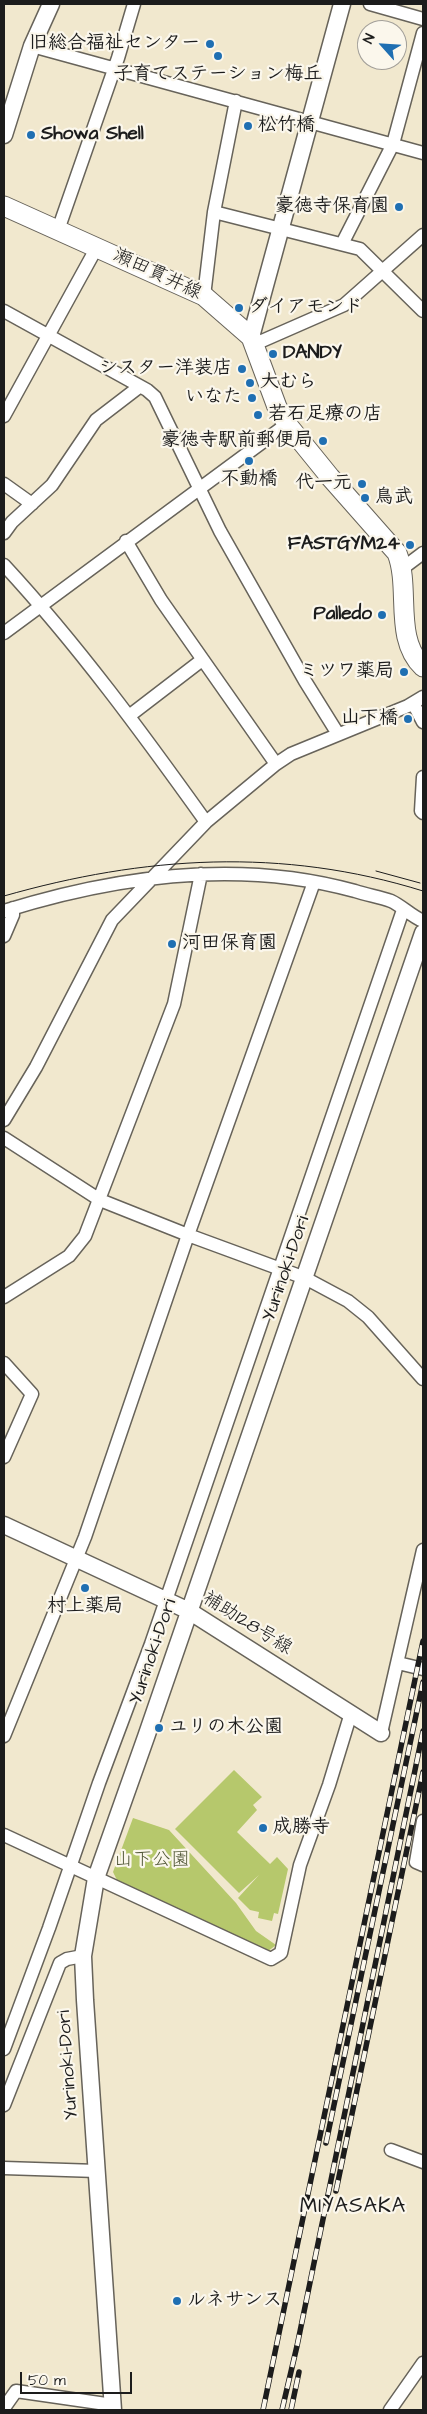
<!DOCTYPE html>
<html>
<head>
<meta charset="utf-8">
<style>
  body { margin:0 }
  #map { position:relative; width:427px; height:2414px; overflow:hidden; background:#f1e8ce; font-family:"Architects Daughter",sans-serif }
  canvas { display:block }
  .frame { position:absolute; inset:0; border:5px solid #1c1c1c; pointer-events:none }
  .north { position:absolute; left:357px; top:20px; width:50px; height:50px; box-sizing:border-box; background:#fbf7ec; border:1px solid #a29f99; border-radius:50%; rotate:296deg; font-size:14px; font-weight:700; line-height:20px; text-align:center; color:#1c1c1c }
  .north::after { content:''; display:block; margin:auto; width:18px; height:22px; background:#1f6fb2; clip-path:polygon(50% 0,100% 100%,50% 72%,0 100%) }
  .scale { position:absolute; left:20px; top:2372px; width:112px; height:22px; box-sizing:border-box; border:2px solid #1c1c1c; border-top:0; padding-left:6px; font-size:15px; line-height:18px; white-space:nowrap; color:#1c1c1c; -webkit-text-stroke:4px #fbf7ec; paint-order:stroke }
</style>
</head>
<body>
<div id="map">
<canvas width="427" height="2414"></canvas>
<div class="frame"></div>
<div class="north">N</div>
<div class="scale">50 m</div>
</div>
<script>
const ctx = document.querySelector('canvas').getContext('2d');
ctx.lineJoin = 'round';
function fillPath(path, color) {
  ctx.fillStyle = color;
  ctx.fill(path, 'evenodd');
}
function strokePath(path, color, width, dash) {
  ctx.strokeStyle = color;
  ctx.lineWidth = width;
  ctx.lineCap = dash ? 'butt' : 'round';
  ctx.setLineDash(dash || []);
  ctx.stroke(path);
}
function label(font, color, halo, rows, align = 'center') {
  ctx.font = font + ' "Architects Daughter","Klee One",sans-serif';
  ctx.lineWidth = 4.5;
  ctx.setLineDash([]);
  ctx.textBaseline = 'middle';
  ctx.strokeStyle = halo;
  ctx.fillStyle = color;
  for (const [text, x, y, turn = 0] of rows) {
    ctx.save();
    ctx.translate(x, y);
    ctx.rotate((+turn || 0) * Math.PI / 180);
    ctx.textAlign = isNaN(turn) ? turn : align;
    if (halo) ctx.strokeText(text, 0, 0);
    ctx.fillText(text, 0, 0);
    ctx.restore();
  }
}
const green = new Path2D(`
  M234 1770 262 1797 253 1805 257 1810 237 1832 270 1864 277 1857 288 1869 278 1914 274 1913 272 1921 258 1918 259 1912 250 1910 238 1898 259 1875 239 1893 175 1829Z
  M133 1818 169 1830 236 1903 256 1931 276 1945 267 1952 118 1882 113 1872Z`);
const minor = new Path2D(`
  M370 4 423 19
  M32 46 423 153
  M214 212 360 249 423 311
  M58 230 118 58 134 4
  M342 244 393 144 423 33
  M204 296 214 212 236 101
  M4 311 147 390 155 397 220 531 305 681 338 734
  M255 344 344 305 423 235
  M4 416 97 247
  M4 484 32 504
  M4 533 12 522 52 485 96 420 139 387
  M126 541 161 600 276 764
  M4 565C78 645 143 734 206 822
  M403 568 423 553
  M4 633 287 424
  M413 703 423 722
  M129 716 202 660
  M423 777 421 811 423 813
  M4 911C116 876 240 859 355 891 367 895 380 897 391 901 402 906 411 916 423 921
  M4 936 13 915V908
  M4 1120 36 1067 112 920 206 822 276 764 291 754 408 706 423 697
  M4 1138 100 1200 188 1235 305 1278 348 1301 368 1317 423 1379
  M4 1297 69 1256 85 1236 174 1004 201 874
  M4 1363 32 1394 4 1457
  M398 1663 423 1669
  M381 1733 423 1550
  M4 1736 85 1537 188 1235 314 882
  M423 1821 416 1862 423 1865
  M4 1835 271 1959 281 1953 300 1865 329 1785 351 1713
  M4 2049 49 1928 99 1783 151 1644 403 910
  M4 2105 60 1963 67 1959 83 1956
  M391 2150 423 2162
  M4 2168 97 2171
  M4 2408 16 2391 113 2405
  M390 2410 423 2363`);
const tertiary = new Path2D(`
  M4 135 32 46 51 4
  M251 337 342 4
  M4 1525 189 1611 381 1733
  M113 2410 85 2000 83 1956 96 1878 146 1737 423 933`);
const secondary = new Path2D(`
  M4 206 204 296 251 337 277 407 287 424 330 477 397 553C411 589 393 638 423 667`);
const tram = new Path2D(`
  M376 871 420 883
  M4 896C144 856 282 847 423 891`);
const rail = new Path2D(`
  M326 2143 423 1682
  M336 2191 423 1772
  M263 2410 423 1641
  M282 2410 297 2346 423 1731
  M291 2410 299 2372`);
const markers = [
  [210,44,5,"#1f6fb2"],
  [218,56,5,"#1f6fb2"],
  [248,126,5,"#1f6fb2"],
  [31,135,5,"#1f6fb2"],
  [399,207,5,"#1f6fb2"],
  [239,308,5,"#1f6fb2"],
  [273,354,5,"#1f6fb2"],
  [242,369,5,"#1f6fb2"],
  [250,383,5,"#1f6fb2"],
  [252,398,5,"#1f6fb2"],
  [258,415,5,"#1f6fb2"],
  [323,441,5,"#1f6fb2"],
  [249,461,5,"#1f6fb2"],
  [362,484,5,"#1f6fb2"],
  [365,498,5,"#1f6fb2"],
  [410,545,5,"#1f6fb2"],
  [382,615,5,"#1f6fb2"],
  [404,672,5,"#1f6fb2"],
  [408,719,5,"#1f6fb2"],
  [172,944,5,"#1f6fb2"],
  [85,1588,5,"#1f6fb2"],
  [159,1728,5,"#1f6fb2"],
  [263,1828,5,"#1f6fb2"],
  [177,2301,5,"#1f6fb2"]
];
const poiNames = [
  ["旧総合福祉センター",200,44,"right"],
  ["子育てステーション梅丘",218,75,"center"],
  ["松竹橋",258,126],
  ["Showa Shell",41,135],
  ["豪徳寺保育園",389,207,"right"],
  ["ダイアモンド",249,308],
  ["DANDY",283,354],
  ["シスター洋装店",232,369,"right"],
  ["大むら",260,383],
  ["いなた",242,398,"right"],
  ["若石足療の店",268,415],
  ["豪徳寺駅前郵便局",313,441,"right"],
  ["不動橋",249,480,"center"],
  ["代一元",352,484,"right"],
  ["鳥武",375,498],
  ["FASTGYM24",400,545,"right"],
  ["Palledo",372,615,"right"],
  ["ミツワ薬局",394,672,"right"],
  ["山下橋",398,719,"right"],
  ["河田保育園",182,944],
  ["村上薬局",85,1607,"center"],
  ["ユリの木公園",169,1728],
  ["成勝寺",273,1828],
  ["ルネサンス",187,2301]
];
const streetNames = [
  ["瀬田貫井線",157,275,25],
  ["Yurinoki-Dori",287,1269,-71],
  ["補助128号線",247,1624,32],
  ["Yurinoki-Dori",154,1652,-71],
  ["Yurinoki-Dori",69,2065,-94]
];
const parkNames = [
  ["山下公園",152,1861]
];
const quarterNames = [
  ["MIYASAKA",353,2208]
];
fillPath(green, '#b6c86c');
strokePath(minor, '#67635a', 15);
strokePath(tertiary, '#67635a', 19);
strokePath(secondary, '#67635a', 21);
strokePath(minor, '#fff', 12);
strokePath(tertiary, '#fff', 16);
strokePath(secondary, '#fff', 19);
strokePath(tram, '#1c1c1c', 1);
strokePath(rail, '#1c1c1c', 5.5);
strokePath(rail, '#fbf7ec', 4, [11]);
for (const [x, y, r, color] of markers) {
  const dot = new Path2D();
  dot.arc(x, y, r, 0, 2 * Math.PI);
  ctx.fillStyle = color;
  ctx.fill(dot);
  strokePath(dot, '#fbf7ec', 2);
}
label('bold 19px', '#1c1c1c', '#fbf7ec', poiNames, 'left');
label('19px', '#1c1c1c', '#fbf7ec', streetNames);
label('19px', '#525838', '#fbf7ec', parkNames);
ctx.letterSpacing = '1px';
label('21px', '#1c1c1c', '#fbf7ec', quarterNames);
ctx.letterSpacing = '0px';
</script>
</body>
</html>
